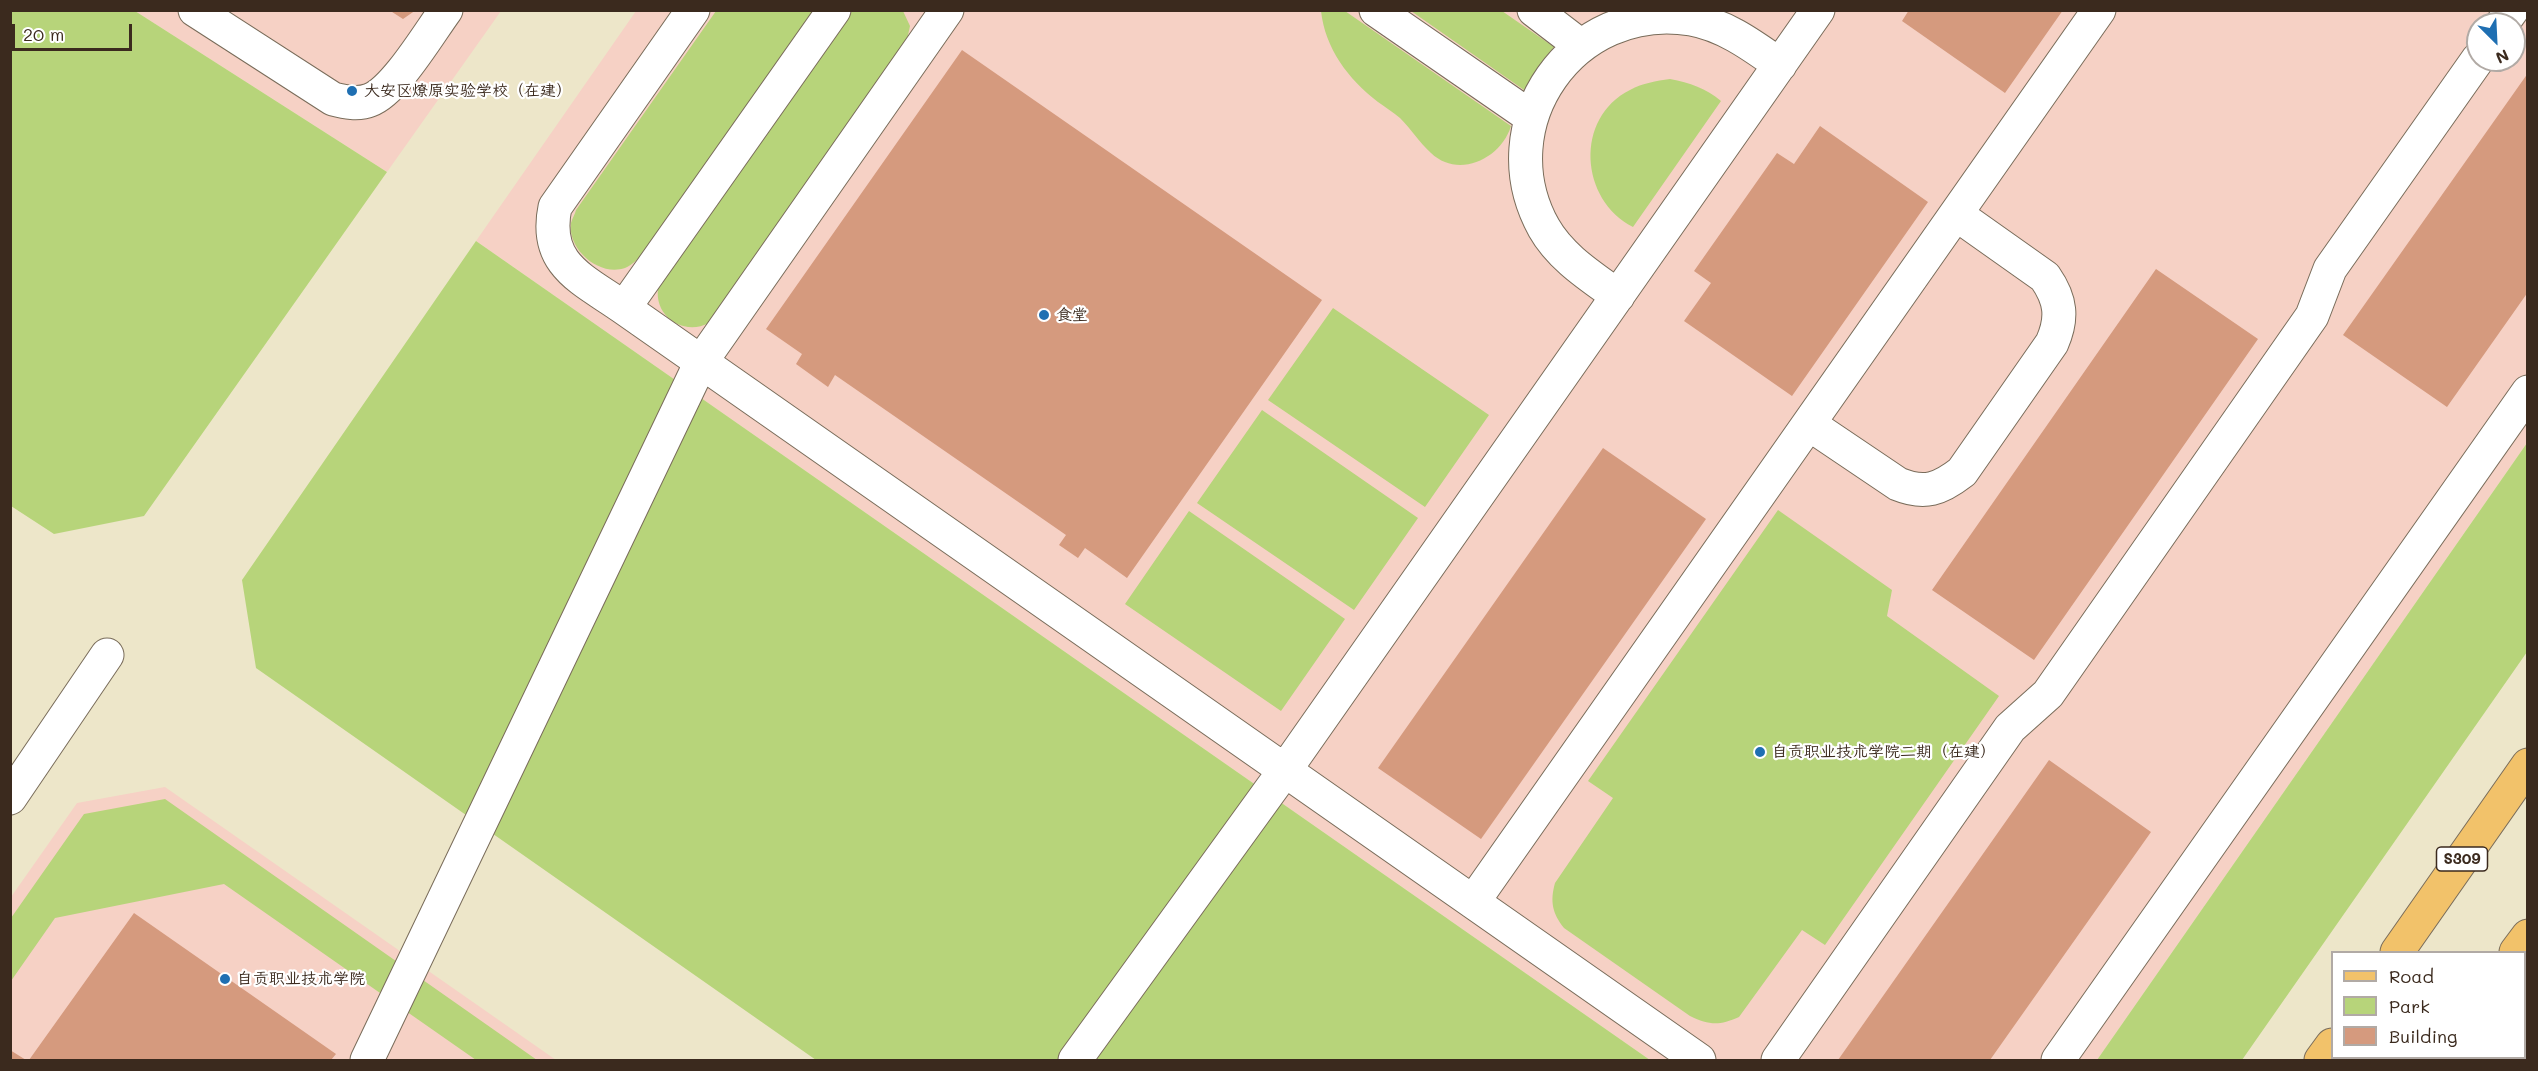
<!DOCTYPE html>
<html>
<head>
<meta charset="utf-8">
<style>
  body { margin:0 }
  #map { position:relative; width:2538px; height:1071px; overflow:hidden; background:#ede6c9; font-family:Mali,sans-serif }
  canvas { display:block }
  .frame { position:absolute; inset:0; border:12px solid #3b2a1e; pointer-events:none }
  .legend { position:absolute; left:2331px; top:951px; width:195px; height:108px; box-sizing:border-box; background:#fff; border:2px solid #b1aaa5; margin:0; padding:8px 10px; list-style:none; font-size:18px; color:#3b2a1e }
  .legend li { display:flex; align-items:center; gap:12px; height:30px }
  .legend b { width:30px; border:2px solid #b1aaa5 }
  .north { position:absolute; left:2466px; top:12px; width:60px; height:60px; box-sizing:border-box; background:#fff; border:2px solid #b1aaa5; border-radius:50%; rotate:156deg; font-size:16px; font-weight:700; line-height:24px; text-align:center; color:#3b2a1e }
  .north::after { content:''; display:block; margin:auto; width:21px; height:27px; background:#1f6fb2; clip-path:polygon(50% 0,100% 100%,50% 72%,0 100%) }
  .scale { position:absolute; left:12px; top:24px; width:120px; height:27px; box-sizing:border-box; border:3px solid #3b2a1e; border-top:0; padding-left:8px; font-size:18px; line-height:21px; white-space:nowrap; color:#3b2a1e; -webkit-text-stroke:4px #fff; paint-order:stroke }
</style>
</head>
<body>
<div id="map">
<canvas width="2538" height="1071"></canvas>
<div class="frame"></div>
<ul class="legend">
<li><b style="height:8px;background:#f2c26a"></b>Road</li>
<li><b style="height:16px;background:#b7d47a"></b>Park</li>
<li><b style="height:16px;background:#d59a7e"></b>Building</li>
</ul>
<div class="north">N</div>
<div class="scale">20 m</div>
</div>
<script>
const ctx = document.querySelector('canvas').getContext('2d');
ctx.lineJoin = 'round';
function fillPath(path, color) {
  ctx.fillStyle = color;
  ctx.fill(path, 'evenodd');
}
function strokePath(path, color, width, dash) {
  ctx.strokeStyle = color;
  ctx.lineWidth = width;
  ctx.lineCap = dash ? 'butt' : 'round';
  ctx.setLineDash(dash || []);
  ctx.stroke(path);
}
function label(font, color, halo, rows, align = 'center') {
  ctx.font = font + ' Mali,"LXGW WenKai TC",sans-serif';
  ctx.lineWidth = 4.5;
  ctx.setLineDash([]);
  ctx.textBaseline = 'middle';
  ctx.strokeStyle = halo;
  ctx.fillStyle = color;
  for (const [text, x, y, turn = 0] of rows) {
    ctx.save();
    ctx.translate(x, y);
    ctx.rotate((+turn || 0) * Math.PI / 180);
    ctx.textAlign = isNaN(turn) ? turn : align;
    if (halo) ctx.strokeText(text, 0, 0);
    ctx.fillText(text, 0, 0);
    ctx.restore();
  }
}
const built = new Path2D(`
  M135 11H501L387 172Z
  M636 11H2527V443L2097 1060H1650L476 241ZM2478 24H2514V60H2478Z
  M165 787 556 1060H11V897L77 803Z`);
const green = new Path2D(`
  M10 11H135L387 172 144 516 54 534 11 506Z
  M716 11H813L643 253C638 259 632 265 625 268 599 277 567 249 571 223 572 219 575 214 576 210Z
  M852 11H903L910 26 907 40 709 323C682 337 651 314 659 284Z
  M1321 11H1345L1511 126C1501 159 1458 179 1431 153 1419 142 1411 129 1400 118 1393 112 1385 107 1378 102 1348 79 1325 48 1321 11Z
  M1411 11H1502L1554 47 1544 59 1524 90Z
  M1670 79C1690 83 1706 88 1721 101L1633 227C1580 200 1574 118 1630 90 1643 83 1656 81 1670 79Z
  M476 241 1650 1060H816L256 668 242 580Z
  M1333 308 1489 415 1425 507 1268 400Z
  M1262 410 1418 518 1354 610 1197 503Z
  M2527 443V652L2242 1060H2097Z
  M1778 510 1892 590 1887 616 1999 696 1825 945 1802 930 1739 1017C1719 1026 1709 1025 1690 1016L1564 928C1552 913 1550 901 1555 883L1613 798 1588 781Z
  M1189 511 1345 619 1281 711 1125 604Z
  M165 799 537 1060H476L224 884 55 918 11 981V918L84 814Z`);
const building = new Path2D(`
  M389 10H416L403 19Z
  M1909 10H2063L2005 93 1902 21Z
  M962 50 1322 300 1127 578 1085 548 1078 558 1059 545 1066 535 835 375 828 387 796 364 802 354 766 329Z
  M2528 73V292L2447 407 2343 335Z
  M1820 126 1928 202 1792 396 1684 321 1711 283 1694 271 1777 153 1794 164Z
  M2156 269 2258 339 2034 660 1932 590Z
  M1603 448 1706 519 1481 839 1378 768Z
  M2049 760 2151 832 1990 1060H1838Z
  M134 913 336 1054 331 1060H29Z
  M10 1050 26 1060H10Z`);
const minor = new Path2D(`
  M195 10 333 99C345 102 358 105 370 100 395 91 429 33 446 10
  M693 10 555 207C543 265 583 279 624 308L1699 1060
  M1376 10 1531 117
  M1534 10 1581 46
  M2502 24 2512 10
  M1618 296C1592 277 1561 258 1544 228 1486 124 1573 0 1691 19 1725 25 1753 46 1780 65
  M624 308 834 10
  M1809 424 1898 484C1925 495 1940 489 1962 472L2052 343C2063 318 2061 300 2045 277L1956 214
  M10 798 107 655
  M1473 902 2099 10
  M367 1060 701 362 947 10
  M1075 1060 1285 770 1818 10
  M1778 1060 2010 728 2048 694 2312 316 2330 269 2478 59
  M2058 1060 2528 392`);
const major = new Path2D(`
  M2397 952 2528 765
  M2516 952 2528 936
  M2321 1060 2332 1045
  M2440 1060 2442 1058`);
const markers = [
  [352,91,6,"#1f6fb2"],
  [1044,315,6,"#1f6fb2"],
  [1760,752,6,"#1f6fb2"],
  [225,979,6,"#1f6fb2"]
];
const shields = [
  [2462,859,51]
];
const shieldNames = [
  ["S309",2462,859]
];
const poiNames = [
  ["大安区燎原实验学校（在建）",364,91],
  ["食堂",1056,315],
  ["自贡职业技术学院二期（在建）",1772,752],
  ["自贡职业技术学院",237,979]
];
fillPath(built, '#f6d1c5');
fillPath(green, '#b7d47a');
fillPath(building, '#d59a7e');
strokePath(minor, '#796c5a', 35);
strokePath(major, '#796c5a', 35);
strokePath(minor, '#fff', 33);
strokePath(major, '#f2c26a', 33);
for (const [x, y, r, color] of markers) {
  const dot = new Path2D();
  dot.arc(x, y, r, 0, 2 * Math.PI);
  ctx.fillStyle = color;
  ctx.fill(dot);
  strokePath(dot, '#fff', 2);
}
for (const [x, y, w] of shields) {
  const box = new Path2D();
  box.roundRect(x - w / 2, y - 12, w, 24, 4.5);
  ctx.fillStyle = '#fff';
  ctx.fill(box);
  strokePath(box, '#3b2a1e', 1.5);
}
label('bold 15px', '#3b2a1e', null, shieldNames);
label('16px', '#3b2a1e', '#fff', poiNames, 'left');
</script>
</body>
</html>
